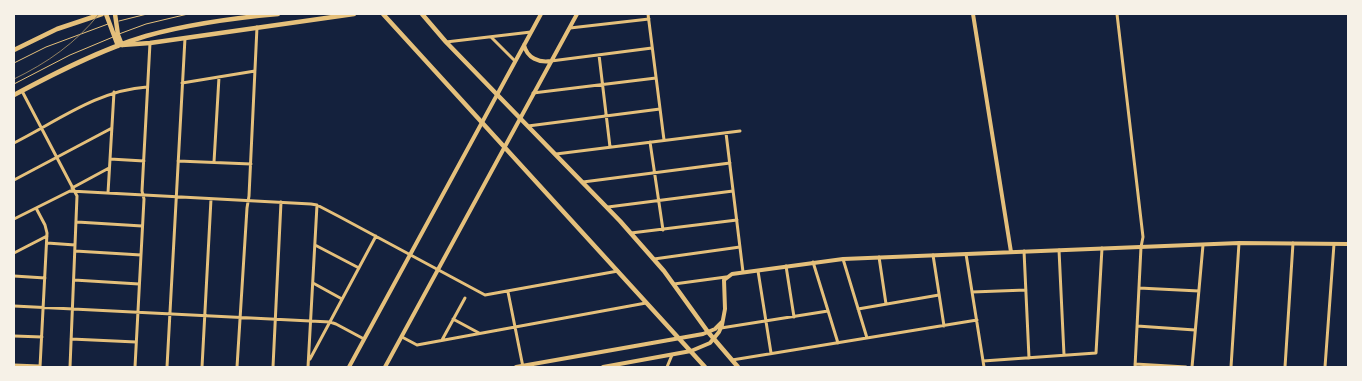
<!DOCTYPE html>
<html>
<head>
<meta charset="utf-8">
<style>
  body { margin:0 }
  #map { position:relative; width:1362px; height:381px; overflow:hidden; background:#14213d; font-family:"Source Sans 3",sans-serif }
  canvas { display:block }
  .frame { position:absolute; inset:0; border:15px solid #f6f1e7; pointer-events:none }
</style>
</head>
<body>
<div id="map">
<canvas width="1362" height="381"></canvas>
<div class="frame"></div>
</div>
<script>
const ctx = document.querySelector('canvas').getContext('2d');
ctx.lineJoin = 'round';
function strokePath(path, color, width, dash) {
  ctx.strokeStyle = color;
  ctx.lineWidth = width;
  ctx.lineCap = dash ? 'butt' : 'round';
  ctx.setLineDash(dash || []);
  ctx.stroke(path);
}
const service = new Path2D(`
  M119 21 147 14
  M119 34 146 24 188 14
  M14 63 46 47 108 24
  M14 84 70 55 113 37`);
const minor = new Path2D(`
  M648 14 664 140
  M1117 14 1143 237 1141 247 1135 367
  M570 28 649 19
  M491 37 515 61
  M446 42 531 32
  M599 55 610 147
  M551 61 652 48
  M182 83 255 71
  M22 91 77 196 70 367
  M533 93 656 78
  M528 126 660 109
  M726 133 743 272
  M650 142 663 230
  M14 143C56 122 98 90 147 87
  M556 154 740 131
  M110 159 144 161
  M178 161 251 164
  M214 162 219 77
  M14 180 112 128
  M583 182 730 163
  M72 188 109 168
  M108 193 114 92
  M608 207 733 191
  M36 208 45 225 47 233 40 367
  M14 219 70 191 311 204 317 205 340 217 485 295 618 271
  M77 222 142 226
  M631 233 737 220
  M47 243 75 245
  M315 245 359 268
  M1059 250 1064 355
  M75 251 141 255
  M1024 251 1029 358
  M14 253 47 236
  M966 254 984 367
  M933 255 944 326
  M879 257 886 304
  M654 259 740 247
  M843 259 867 338
  M813 262 838 343
  M786 266 794 317
  M758 271 771 353
  M14 276 45 278
  M74 280 139 284
  M313 283 342 299
  M674 284 726 277
  M1139 288 1199 291
  M508 292 523 367
  M972 292 1026 290
  M14 306 330 322 336 324 364 339
  M858 309 939 295
  M453 319 479 333
  M1137 326 1195 330
  M721 328 828 311
  M14 336 42 337
  M402 337 417 345 646 303
  M71 339 136 342
  M442 340 465 298
  M310 359 376 236
  M732 360 977 320
  M983 361 1096 353 1102 248
  M1135 364 1186 367
  M14 365 40 366
  M135 367 144 199 142 191 150 43
  M167 367 185 38
  M202 367 211 199
  M237 367 247 208 249 196 257 27
  M273 367 281 202
  M308 367 317 205
  M667 367 672 355
  M1192 367 1203 245
  M1231 367 1239 243
  M1285 367 1293 243
  M1325 367 1334 244`);
const tertiary = new Path2D(`
  M973 14 1011 252
  M524 45C527 58 539 63 551 61
  M349 367 541 14
  M385 367 577 14
  M516 367 703 334 715 329 722 322
  M603 367 691 351 710 343 719 332 722 325 725 309 724 280 732 274 843 259 1239 243 1348 244`);
const secondary = new Path2D(`
  M383 14 705 367
  M422 14 446 42 620 221 664 271 708 332 738 367
  M122 45 150 43 354 14`);
const primary = new Path2D(`
  M106 14 118 46
  M115 14 118 35 122 45
  M14 50 57 29 102 14
  M14 95C55 73 102 49 146 36 189 24 233 18 278 14`);
const rail = new Path2D(`
  M14 79C47 63 76 43 99 14`);
strokePath(service, '#e5c07b', 1);
strokePath(minor, '#e5c07b', 3);
strokePath(tertiary, '#e5c07b', 4);
strokePath(secondary, '#e5c07b', 4.5);
strokePath(primary, '#e5c07b', 4.5);
strokePath(rail, '#918062', 1);
</script>
</body>
</html>
